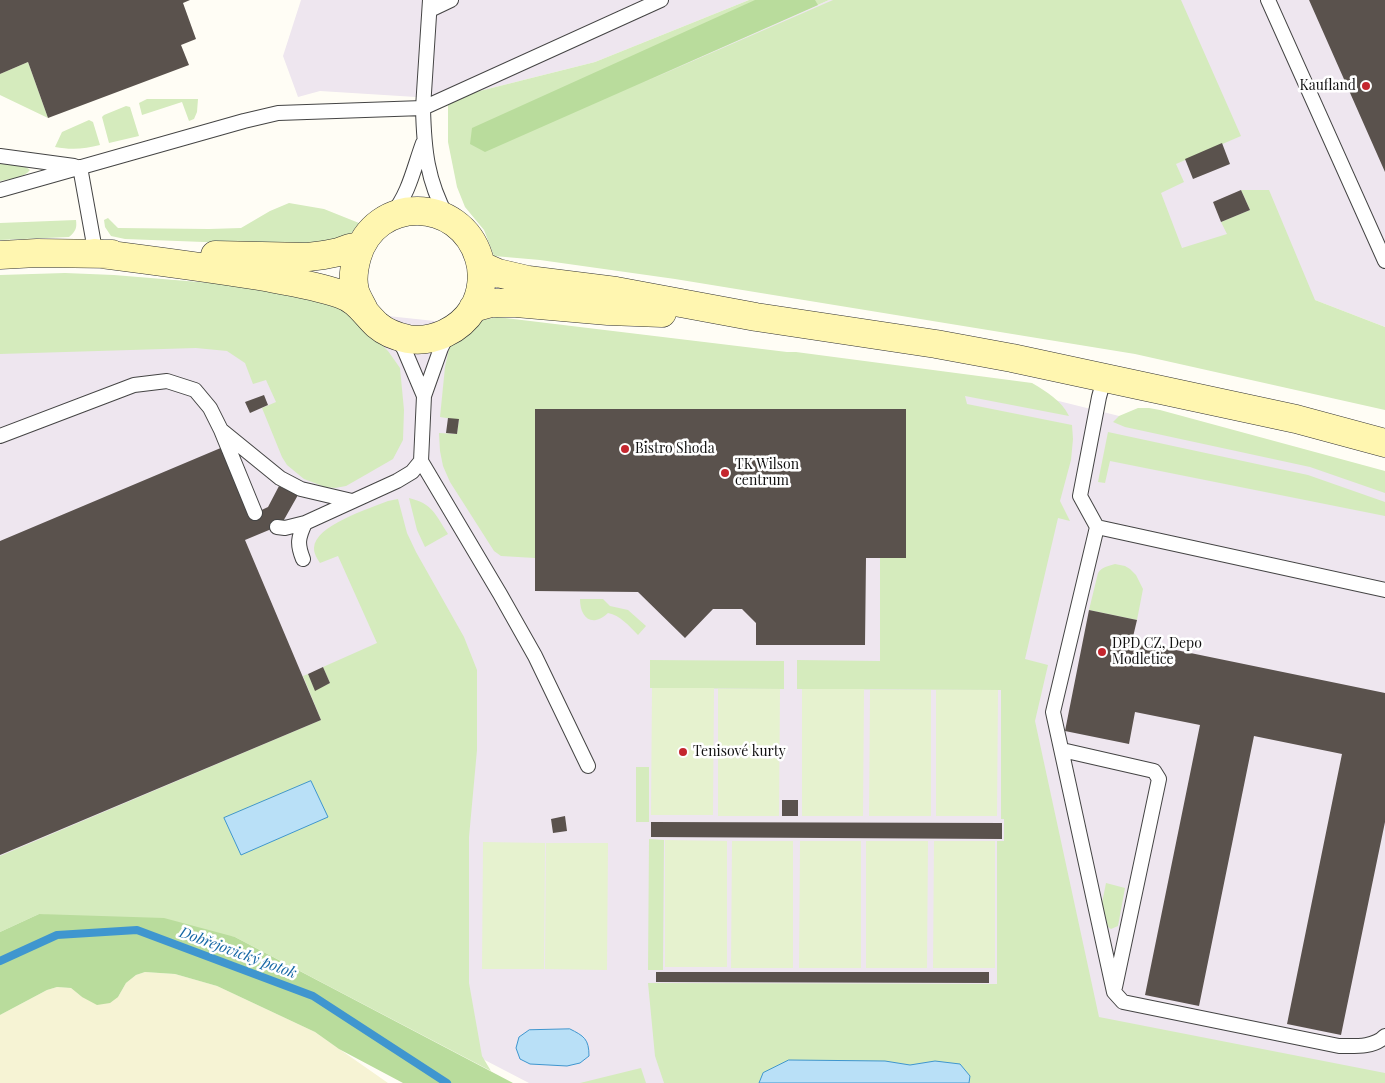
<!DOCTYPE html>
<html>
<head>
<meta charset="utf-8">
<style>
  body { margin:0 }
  canvas { display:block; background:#fffdf5 }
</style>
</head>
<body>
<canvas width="1385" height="1083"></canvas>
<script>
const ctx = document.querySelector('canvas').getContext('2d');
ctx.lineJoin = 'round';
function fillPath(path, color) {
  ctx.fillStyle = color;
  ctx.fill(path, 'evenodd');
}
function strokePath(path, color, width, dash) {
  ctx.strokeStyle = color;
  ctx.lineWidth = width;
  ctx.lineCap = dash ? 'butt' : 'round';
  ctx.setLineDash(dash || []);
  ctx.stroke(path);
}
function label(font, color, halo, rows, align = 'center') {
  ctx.font = font + ' "Playfair Display",serif';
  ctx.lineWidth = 5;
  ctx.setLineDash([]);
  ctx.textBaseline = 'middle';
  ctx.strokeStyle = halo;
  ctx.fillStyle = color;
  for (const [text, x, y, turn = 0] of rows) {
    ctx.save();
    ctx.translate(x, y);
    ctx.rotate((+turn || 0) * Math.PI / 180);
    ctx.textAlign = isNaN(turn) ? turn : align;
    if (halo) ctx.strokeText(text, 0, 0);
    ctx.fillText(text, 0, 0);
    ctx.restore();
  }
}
const industrial = new Path2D(`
  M301 0H749L595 62 448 99 320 91 298 97 283 56Z
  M829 0H1385V327L1315 300 485 152Z
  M0 303 304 307 966 378 1385 482V1083H529L188 906 0 913Z`);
const farmland = new Path2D(`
  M145 972 175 974 217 986 315 1032 388 1083H0V1015L47 990 57 987 71 988 82 997H118L126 983 136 975Z`);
const green = new Path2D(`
  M749 0H829L640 84 833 0H1181L1241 136 1176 164 1184 182 1161 193 1182 248 1227 234 1221 222 1250 210 1241 190H1269L1315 300 1385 327V410L1135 354 675 279 540 260 494 256 484 230 465 207 457 187 448 142V99L595 62Z
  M28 62 48 118 0 95V74Z
  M147 99H198L197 112 194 119 189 121 182 102 142 115 139 103Z
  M126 106 130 107 139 136 109 143 102 117 104 115Z
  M89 120 93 122 100 145C85 149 71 150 55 147L62 132Z
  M0 163 26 167 30 170C24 178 10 179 0 181Z
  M289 203 324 209 359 223 350 235 309 246 125 239 111 236 105 227 104 220 108 218 118 228 209 229 241 228 270 211Z
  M76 220C77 228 76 231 69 237L0 240V223Z
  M65 273 114 275 235 285 342 305 388 351 400 368 404 410 403 440 393 459 367 474 346 486 335 488 325 487 304 479 287 465 282 457 262 408 276 402 266 380 253 384 245 363 227 351 196 348 0 354V275Z
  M497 317 787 352H796L1032 383C1047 392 1061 400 1069 416L965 396 967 404 1072 425 1073 439 1071 460 1060 501 1070 521 1058 518 1025 659 1048 665 1035 721 1099 1017 1385 1073V1083H664L655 1056 648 983 997 984V841H1004V819H1001V690L797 689V660L880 661V558H906H535L501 556 494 551 450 482 443 466 440 451 439 433 457 434 459 420 440 417 445 367 449 349 456 337 479 321Z
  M1138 408H1149L1160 410 1385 471V493L1310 467 1125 427 1113 422 1119 416Z
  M1108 432 1308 475 1385 502V516L1110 461 1105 483 1098 482Z
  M409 498C433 504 435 514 448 534L425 547 417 530Z
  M398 499 407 533 416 552 464 637 477 670V750L469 837V983L482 1056 491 1071 235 937 39 914 0 932V856L321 720 303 676 308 674 315 690 330 683 323 667 377 643 338 556 320 563C317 558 314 554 314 548 315 525 369 509 388 501Z
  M1115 564 1125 566 1130 569 1136 575 1143 589 1137 620 1089 610 1098 573C1102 567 1108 566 1115 564Z
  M580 599H603L610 606 628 610 646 626 638 635C629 626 620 615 608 613 592 628 580 618 580 599Z
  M650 660 784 661V689L650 688Z
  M636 767H649V822H636Z
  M649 839 664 840 663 970H648Z
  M1106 883 1125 888 1118 926 1111 929 1108 927 1102 903Z
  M641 1068 646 1083H580Z`);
const forest = new Path2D(`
  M755 0H815L818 5 485 152 470 144 472 128Z
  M39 914 164 918 235 937 513 1083H403L339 1049 315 1032 217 986 175 974 145 972 136 975 126 983 118 997 110 1003 97 1005 82 997 71 988 57 987 47 990 0 1015V932Z`);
const pitch = new Path2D(`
  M652 688H714L713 815H651Z
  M718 689H780L779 816H718Z
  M802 689H864L863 816H802Z
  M870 690H931V816H869Z
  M936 690H998L997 816H936Z
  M665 840 727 841V967H665Z
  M732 841H793V968H731Z
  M800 841H861V968H799Z
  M866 841H928L927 968H866Z
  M934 841H995V968H933Z
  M483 842 545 843 544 969H482Z
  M546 843H608L607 970 545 969Z`);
const water = new Path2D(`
  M311 781 328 817 241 855 224 818Z
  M570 1029C584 1036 589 1039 589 1056L580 1063 567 1066 530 1064 520 1059 516 1048 519 1037 529 1030Z
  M789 1060 885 1061 910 1065 935 1061 960 1064 970 1076 969 1083H759L763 1073Z`);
const stream = new Path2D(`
  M0 961 57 935 137 930 313 996 447 1083`);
const building = new Path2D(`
  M0 0H190L183 3 196 39 181 45 189 65 48 118 28 62 0 74Z
  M1309 0H1385V172Z
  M1222 143 1230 164 1193 179 1185 159Z
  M1241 190 1250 210 1221 222 1213 202Z
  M264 395 268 405 250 413 245 402Z
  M535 409H906V558H866L865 645H756V623L742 609H713L685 638 638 592 535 591Z
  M448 418 459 419 457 434 446 433Z
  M223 447 251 515 268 507 279 486 298 495 281 525 245 540 321 720 0 855V541Z
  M1089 610 1137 620 1132 641 1385 693V822L1341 1035 1287 1024 1342 754 1254 736 1199 1006 1145 995 1200 725 1135 712 1129 744 1065 731Z
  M323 667 330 683 315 691 308 674Z
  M782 800H798V816H782Z
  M565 816 567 831 553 833 551 819Z
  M651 822 1002 823V839L651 837Z
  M656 972H989V983L656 982Z`);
const lane = new Path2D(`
  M430 0 423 108 661 0
  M1268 0 1385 261
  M430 10 451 0
  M0 156 74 166
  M80 167 93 239 94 253
  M0 190 244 121 278 113 423 108C424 150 427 180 447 217
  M392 214C409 194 414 167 423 143
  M448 334 441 348 424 396 421 461 500 594 535 656 588 766
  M395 336 404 349 424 396
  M0 436 134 385 167 381 195 390 210 408 221 430
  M255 513 221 430 280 478 301 489 352 501
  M277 527 285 528 305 523
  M1097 527 1080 496 1099 397 1104 379
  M303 559C297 544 298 538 305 523L397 481 412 472 421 461
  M1385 590 1097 527 1053 712 1114 992 1123 1002 1339 1046C1353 1046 1374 1048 1385 1036
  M1062 750 1154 771 1159 779 1115 987`);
const secondary = new Path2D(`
  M94 253C149 260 204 267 259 276 286 281 314 285 340 294 358 300 364 313 377 325 385 332 398 337 408 339 433 343 460 330 473 309 482 294 484 274 479 258 460 196 375 195 357 257 354 268 352 280 355 291 357 298 362 305 365 312
  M0 255 37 253 112 254
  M215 255 308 257 324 255 339 252 350 248 360 246
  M482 266 498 273 528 280 616 291 756 317 936 344 1012 358 1296 419 1385 443
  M473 308 491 303H516L608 311 662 313`);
const markers = [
  [1366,86,5,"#c4262e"],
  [625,449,5,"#c4262e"],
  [725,473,5,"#c4262e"],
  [1102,652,5,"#c4262e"],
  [683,752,5,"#c4262e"]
];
const poiNames = [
  ["Kaufland",1356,86,"right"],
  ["Bistro Shoda",635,449],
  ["TK Wilson",735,465],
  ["centrum",735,481],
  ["DPD CZ, Depo",1112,644],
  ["Modletice",1112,660],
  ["Tenisové kurty",693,752]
];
const waterNames = [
  ["Dobřejovický potok",238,953,20]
];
fillPath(industrial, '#eee6ef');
fillPath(farmland, '#f6f3d4');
fillPath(green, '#d5ebbd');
fillPath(forest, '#b9dc9c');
fillPath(pitch, '#e6f2cf');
fillPath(water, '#b9e0f7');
strokePath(water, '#3f96cf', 1);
strokePath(stream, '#3f96cf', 8);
fillPath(building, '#5a524d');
strokePath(lane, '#444', 16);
strokePath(secondary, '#333', 29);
strokePath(lane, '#fff', 14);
strokePath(secondary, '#fff6b0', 28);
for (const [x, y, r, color] of markers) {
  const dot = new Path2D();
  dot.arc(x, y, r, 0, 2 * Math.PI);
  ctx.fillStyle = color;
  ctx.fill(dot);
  strokePath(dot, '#fff', 2);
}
label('14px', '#111', '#fff', poiNames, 'left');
label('italic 15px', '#1768a6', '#fff', waterNames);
</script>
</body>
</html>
